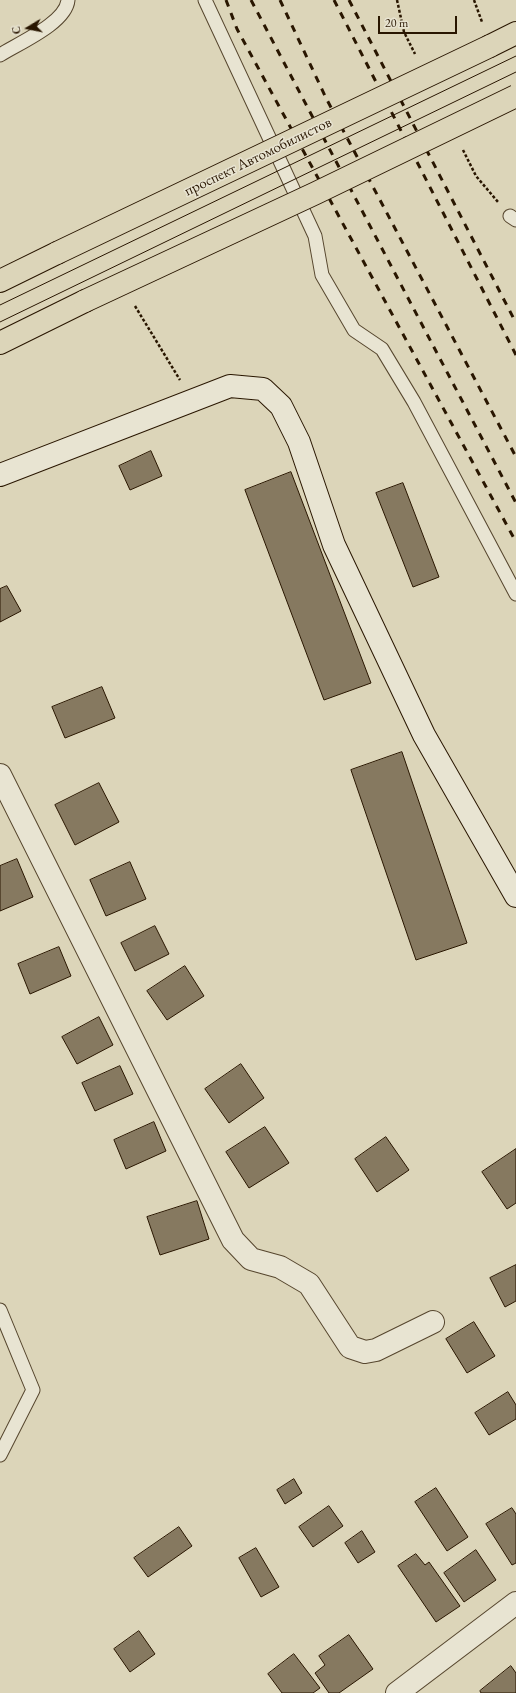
<!DOCTYPE html>
<html>
<head>
<meta charset="utf-8">
<style>
  body { margin:0 }
  #map { position:relative; width:516px; height:1693px; overflow:hidden; background:#dcd5b9; font-family:"EB Garamond",serif }
  canvas { display:block }
  .north { position:absolute; left:8px; top:8px; width:40px; height:40px; -webkit-text-stroke:3px #e8e4d2; paint-order:stroke; rotate:260deg; font-size:11px; font-weight:700; line-height:16px; text-align:center; color:#291600 }
  .north::after { content:''; display:block; margin:auto; width:14px; height:18px; background:#291600; clip-path:polygon(50% 0,100% 100%,50% 72%,0 100%) }
  .scale { position:absolute; left:378px; top:16px; width:79px; height:18px; box-sizing:border-box; border:2px solid #291600; border-top:0; padding-left:5px; font-size:12px; line-height:14px; white-space:nowrap; color:#291600; -webkit-text-stroke:3px #e8e4d2; paint-order:stroke }
</style>
</head>
<body>
<div id="map">
<canvas width="516" height="1693"></canvas>
<div class="north">С</div>
<div class="scale">20 m</div>
</div>
<script>
const ctx = document.querySelector('canvas').getContext('2d');
ctx.lineJoin = 'round';
function fillPath(path, color) {
  ctx.fillStyle = color;
  ctx.fill(path, 'evenodd');
}
function strokePath(path, color, width, dash) {
  ctx.strokeStyle = color;
  ctx.lineWidth = width;
  ctx.lineCap = dash ? 'butt' : 'round';
  ctx.setLineDash(dash || []);
  ctx.stroke(path);
}
function label(font, color, halo, rows, align = 'center') {
  ctx.font = font + ' "EB Garamond",serif';
  ctx.lineWidth = 3;
  ctx.setLineDash([]);
  ctx.textBaseline = 'middle';
  ctx.strokeStyle = halo;
  ctx.fillStyle = color;
  for (const [text, x, y, turn = 0] of rows) {
    ctx.save();
    ctx.translate(x, y);
    ctx.rotate((+turn || 0) * Math.PI / 180);
    ctx.textAlign = isNaN(turn) ? turn : align;
    if (halo) ctx.strokeText(text, 0, 0);
    ctx.fillText(text, 0, 0);
    ctx.restore();
  }
}
const building = new Path2D(`
  M151 451 162 476 130 490 119 466Z
  M291 472 371 683 324 700 245 490Z
  M403 483 439 577 413 587 376 493Z
  M7 586 21 611 0 622V589Z
  M102 687 115 718 65 738 52 707Z
  M402 752 467 943 416 960 351 770Z
  M99 783 119 822 75 845 55 805Z
  M17 859 33 897 0 911V866Z
  M130 862 146 899 106 916 90 880Z
  M155 926 169 954 135 971 121 943Z
  M59 947 71 976 30 994 18 964Z
  M185 966 204 996 167 1020 147 991Z
  M99 1017 113 1045 77 1064 62 1037Z
  M241 1064 264 1098 229 1123 205 1089Z
  M120 1066 133 1094 95 1111 82 1083Z
  M154 1122 166 1151 126 1169 114 1140Z
  M265 1127 289 1163 249 1188 226 1152Z
  M386 1137 409 1170 377 1192 355 1159Z
  M516 1149V1203L507 1209 482 1172Z
  M197 1201 209 1239 160 1255 147 1217Z
  M516 1265V1301L505 1307 490 1278Z
  M474 1322 495 1356 467 1373 446 1339Z
  M508 1392 516 1405V1419L489 1435 475 1413Z
  M294 1479 302 1493 285 1504 277 1490Z
  M436 1488 468 1537 447 1551 415 1502Z
  M329 1506 343 1526 313 1547 299 1527Z
  M512 1508 516 1514V1563L512 1565 486 1524Z
  M179 1527 192 1546 148 1577 134 1558Z
  M362 1531 375 1552 358 1563 345 1543Z
  M256 1548 279 1587 261 1597 239 1558Z
  M476 1550 496 1580 464 1602 444 1573Z
  M416 1554 425 1565 429 1562 460 1606 436 1622 398 1566Z
  M139 1631 155 1654 130 1672 114 1649Z
  M349 1635 373 1669 339 1693H329L315 1673 325 1665 319 1656Z
  M294 1654 320 1688 313 1693H282L268 1674Z
  M511 1666 516 1673V1693H481L480 1691Z`);
const path = new Path2D(`
  M397 0 404 32 415 54
  M474 0 482 22
  M463 150 476 176 498 202
  M135 306 180 380`);
const lane = new Path2D(`
  M205 0 315 236 322 275 354 330 382 349 414 402 516 594
  M0 55C19 43 66 23 68 0
  M510 216 516 220
  M0 1310 33 1390 0 1455`);
const street = new Path2D(`
  M0 775 233 1240 251 1259 280 1267 309 1284 350 1347 365 1352 376 1350 433 1322
  M397 1693 516 1603`);
const secondary = new Path2D(`
  M0 475 230 386 263 389 281 406 299 442 334 545 424 735 516 896`);
const primary = new Path2D(`
  M490 46 516 33
  M0 281 57 253
  M0 343 85 301`);
const tram = new Path2D(`
  M0 305 516 56
  M0 322 516 72`);
const rail = new Path2D(`
  M226 0 237 29 516 542
  M251 0 516 503
  M280 0 326 98 516 457
  M334 0 516 355
  M349 0 516 323`);
const primaryBridge = new Path2D(`
  M57 253 490 46
  M85 301 316 193 516 96`);
const streetNames = [
  ["проспект Автомобилистов",258,157,-26]
];
fillPath(building, '#867960');
strokePath(building, '#291600', 1);
strokePath(lane, '#56462e', 15);
strokePath(street, '#56462e', 24);
strokePath(secondary, '#291600', 24);
strokePath(primary, '#291600', 24);
strokePath(path, '#291600', 2.5, [3, 2]);
strokePath(lane, '#e8e4d2', 13);
strokePath(street, '#e8e4d2', 22);
strokePath(secondary, '#e8e4d2', 22);
strokePath(primary, '#dcd5b9', 22);
strokePath(tram, '#291600', 1);
strokePath(rail, '#291600', 3, [7, 7]);
strokePath(primaryBridge, '#291600', 24, []);
strokePath(primaryBridge, '#dcd5b9', 22);
label('15px', '#291600', '#e8e4d2', streetNames);
</script>
</body>
</html>
